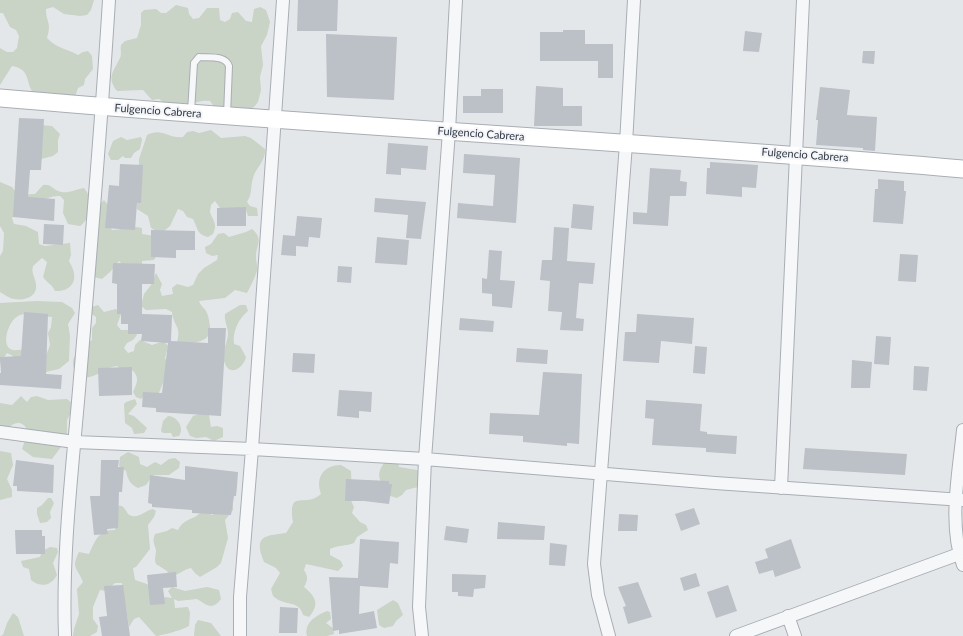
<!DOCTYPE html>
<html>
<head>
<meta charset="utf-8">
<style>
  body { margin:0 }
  canvas { display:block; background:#e4e7ea }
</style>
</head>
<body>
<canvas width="963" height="636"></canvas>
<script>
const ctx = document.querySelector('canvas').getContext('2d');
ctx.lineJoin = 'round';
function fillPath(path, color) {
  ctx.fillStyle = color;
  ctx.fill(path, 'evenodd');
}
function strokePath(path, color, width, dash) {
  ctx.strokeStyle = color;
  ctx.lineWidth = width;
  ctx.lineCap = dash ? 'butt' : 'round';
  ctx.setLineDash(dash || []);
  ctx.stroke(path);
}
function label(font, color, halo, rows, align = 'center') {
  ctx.font = font + ' Lato,sans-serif';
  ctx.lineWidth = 4;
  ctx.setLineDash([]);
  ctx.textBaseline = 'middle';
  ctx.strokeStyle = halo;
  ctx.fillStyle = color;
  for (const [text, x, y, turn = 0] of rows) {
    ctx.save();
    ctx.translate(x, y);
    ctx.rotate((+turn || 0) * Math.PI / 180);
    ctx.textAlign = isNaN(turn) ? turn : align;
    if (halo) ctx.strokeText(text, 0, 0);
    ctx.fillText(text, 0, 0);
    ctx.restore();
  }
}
const green = new Path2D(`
  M0 0H94L91 10 87 15 80 16 64 14 53 7 46 9C46 23 52 22 47 38 57 49 66 48 78 55L83 52 88 51 92 56 93 69 85 79 84 85 78 88 74 100C65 99 41 98 34 93 25 85 32 69 12 66L0 85V48L7 52H13L17 48 19 36 16 30 10 27 3 13H0Z
  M176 5 188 8 189 14 193 19 199 18 207 8H219L220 20 225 22 230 19 232 13 238 12 246 21 252 22 254 9 260 7 266 10 270 22 267 35 261 46 263 65 260 77 261 90 258 102 254 107 248 110 218 112 210 101C203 100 193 102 187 108L169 106 159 99 152 100 143 90 117 91C106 77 114 71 120 58 122 55 120 48 121 45L125 41 137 38 141 25V13L144 10 156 9 161 13H166Z
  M40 125 52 126 60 134 58 140V152L53 156 41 159Z
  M211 130 221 138 245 136 251 138 265 149C266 161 256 167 253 178 250 188 253 192 247 202L250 206 257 208 258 216H248L245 207 222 211 215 201 211 205 210 212C213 221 218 224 213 234L208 237C196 234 198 228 193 219L187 217 183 211 178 209 170 226 163 232 156 231 151 228 148 216 137 209 139 159 147 135C161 127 169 139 183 137L187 132 193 131 199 133Z
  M121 137 127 140 141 137 142 140 140 149 134 153 131 158H125L123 156 118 160H111L108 154 113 141Z
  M0 182 12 187 18 195 35 194 43 185C51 184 51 188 58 191 66 195 76 189 84 188 94 199 92 218 80 226L68 224 63 213 64 200 60 196C48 195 20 209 12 218L14 224 26 226 38 232 39 244 45 246 70 243 71 255 69 261C71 265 74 270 74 274 76 286 65 292 55 291 52 284 47 283 43 277L47 262 42 258 33 266C31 273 35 277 36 284 38 297 24 301 14 299 9 298 5 295 0 292V256L3 251 4 233 0 226Z
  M104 200 108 205 109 225 112 230C123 230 131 225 142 228V234L154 236 157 255 154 260 142 261V267L123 265 119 261 111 271 102 279 90 276 99 205Z
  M252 229C264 239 256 245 256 257 256 262 258 266 257 270 256 276 250 287 247 293L235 290 225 298 199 301C201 307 205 308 207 313 209 317 209 322 210 326 212 345 190 343 177 342 182 326 173 326 172 312L166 309 146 310 141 306 144 294 151 285 156 273 162 284 160 290 162 296 173 294 172 288 177 284 188 287 193 285 198 274 204 268 217 260 218 255 212 256 206 253 205 247 211 244 218 234 224 233 229 237 246 232Z
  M37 301 62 302 72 308 75 313 68 324 70 336 69 361 59 369 46 372 42 366 50 345 48 333 51 327 52 317C42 317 27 311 18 316 8 321 0 347 13 350 17 351 22 349 26 349L31 359 13 358V356L7 353 0 364V303Z
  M98 305 104 312 116 309 121 314 117 325 121 330H133L137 335 133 340 127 343 124 348 128 353 134 351 135 345 140 340 152 345 164 341 168 346 165 358 168 364 163 383 158 395 146 394 141 399 136 397 133 392C137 383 140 377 132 370L127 374 117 366C100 368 89 388 74 369 70 354 81 348 92 340V328L96 323V317L90 313 92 307Z
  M240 305H246L248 311C239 318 232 332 234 344L240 346 246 357C244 367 231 377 225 364 220 354 228 343 228 333 228 327 224 321 225 314Z
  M21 396 27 402 31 397 37 396 48 400 67 399 72 403 73 409 67 420V439L52 459 33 457 22 449 28 431C23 421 16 421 8 428L0 429V403L12 405Z
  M135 399 137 404 128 414 134 416 147 428 144 433 134 434 132 428 125 423 124 404 126 402Z
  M199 414 209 415 211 427 217 426 223 428V437L214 441 206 437 196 438 190 436 186 427 193 416Z
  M168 416C177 416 185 428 179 436L173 437 171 433H163L161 431 163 421Z
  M0 451 11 453 13 465 7 479 12 490V497L0 500Z
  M128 452 139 457 140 464 147 467 155 462 161 465 169 459 175 458 180 462 179 468 169 475H153L146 485 138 488C130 484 128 480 126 471L119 466 120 457Z
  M398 461 399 467 417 470 421 475 418 487 406 490 402 495 397 498 387 495C381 481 374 475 385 462Z
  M341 465 351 471C353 489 345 488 354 507L352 513 360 522 366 525 368 530 357 537 354 543C346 546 338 545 330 549V555L341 561 343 566 338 571 306 564 304 570C308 576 308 580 304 587 316 597 320 604 309 617L303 615C299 599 284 607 273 596L271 589 280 573 276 568 264 562C253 535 265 536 286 533L293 522C288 487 304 509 321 494 315 477 324 465 341 465Z
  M48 498H51L54 503 50 512 51 518 47 522 40 523 37 514V508L42 505Z
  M233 504V510L225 520 228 538 221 563 217 567 200 577 195 573 191 568C183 569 179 576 169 576L167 571 156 564C154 559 156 555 156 550 154 543 152 541 155 534L167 531 172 528 178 530C185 517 193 521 201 512H207L212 515Z
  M116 505 122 506C125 508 126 511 128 514 137 521 145 510 153 509L156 511 154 517 148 525 150 549 136 567 133 568 135 580 147 584 162 599 165 597 172 598 168 591 172 587 185 591 207 587 219 590 221 599C212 611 207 605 197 599L178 601 174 599 175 608 188 607 190 613 189 626C185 629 161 636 156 636L139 617 134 619 129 627 122 583H115L106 591 100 590 93 607V619L98 626 97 632 90 636H73L74 629 79 614 77 589 83 582C77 567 71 568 79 552L89 554C95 541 99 529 115 530Z
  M50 547 57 548 58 552 53 563 57 575C51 586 41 588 31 580L29 569 23 567 21 561 40 557 42 551Z
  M393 600 398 603 403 615 396 621 393 626 384 628 379 625 377 610Z
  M327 611 330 612 331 619 326 623 333 628 334 634 327 636H307C304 623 315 616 327 611Z
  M13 613 18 617 24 636H0L3 635 7 623Z
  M198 620 211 623 221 636H194L195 625Z`);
const building = new Path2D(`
  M298 0H338L337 31H297Z
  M563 30H585V44H613V78H598V61H540V32H563Z
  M745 31 762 33 759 52 743 51Z
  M326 34 397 37 394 100 327 97Z
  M863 51H875L874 64 862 63Z
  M536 86 563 88V106H582V126H534Z
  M820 87 850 90 847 115 877 117 875 151 863 150V148L816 145 818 120H816Z
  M481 89H503V113H463V96H481Z
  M19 118 44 119 41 170H30L28 197 55 199 54 221 13 217Z
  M388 143 428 146 426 170 401 168V175L386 174Z
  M464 154 520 158 516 223 457 218 458 203 493 206 495 175 463 173Z
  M710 162 758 165 756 188 742 187V197L706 194 707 168H710Z
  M120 164 143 165 141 203H137L135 230 105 228 109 185 119 186Z
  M650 168 681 170 680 181 687 182 686 196H670L668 226 633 224V212L647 213Z
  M878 179 904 181V191H906L903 224 873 222 875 189H878Z
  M375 198 426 202 421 239 406 238 408 215 374 212Z
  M573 204 594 206 592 230 571 228Z
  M246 207V226H217V208Z
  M297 216 322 218 320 238 309 237 308 247 296 246V256L281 255 283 235 295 236Z
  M44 224 64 225 63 245 43 244Z
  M554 227 569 228 567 261 595 263 593 284 579 283 576 318 584 319 583 331 560 330 562 312 548 311 550 281 540 280 542 260H552Z
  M151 230 195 231V250H176V258L151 257Z
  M377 237 409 240 407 265 375 263Z
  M489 250 502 251 500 280 515 281 512 308 492 306V294L482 293V278L487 279Z
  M900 254 918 255 916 282 898 281Z
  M113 263 155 264 154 284H142V314L172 315 171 341 208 343V328H226L221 416 156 412V408L142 407 143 392 162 393 168 343 141 341 142 334H128V324H121V314H117V284L112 283Z
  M338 266 352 267 351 283 337 282Z
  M24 312 48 314 46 374 62 375 61 389 0 385V373H1L0 357 21 356Z
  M637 314 694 318 692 344 661 341 659 363 623 361 625 332H636Z
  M460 318 494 321 493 332 459 330Z
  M876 336 891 337 889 365 874 364Z
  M695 346 707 347 705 374 693 373Z
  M517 348 548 350 547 364 516 362Z
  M293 353 315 354 314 373 292 372Z
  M852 360 872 362 870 388H851Z
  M914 366 929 367 927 391 913 390Z
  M132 367V395L99 396 98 368Z
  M543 372 582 374 579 444 567 443V446L546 444 523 442V436L489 434 490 413 539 415Z
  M339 390 372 392 371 412 359 411V418L337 416Z
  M646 400 702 404 700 431 707 432V434L737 436 736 454 706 452V448L652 445 654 419 645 418Z
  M805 448 907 454 905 475 803 469Z
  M16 460 54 465 53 493 17 491V486H13Z
  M101 460H119L118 467H124L122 492H119L118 528 107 529 108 534 94 535 90 496H100Z
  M185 466 238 472 237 486 236 496H234L231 515 192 513V510L152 507V504L148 503 150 475 185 480Z
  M346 479 389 481V484H392L389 504 364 501H345Z
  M694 508 700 524 681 531 675 514Z
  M619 514 638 515 637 531H618Z
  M498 522 545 526 544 540 497 539Z
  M446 526 469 529 467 543 444 540Z
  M15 530H42V536H45V554H16Z
  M360 539 399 542 398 564 390 563 388 588 360 586 359 614 374 611 377 628 339 634V630L333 631 329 577 358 578Z
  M791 539 801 568 775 577 773 570 759 574 755 562 768 558 765 549Z
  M550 543 567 545 565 566 549 565Z
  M176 572 177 587 163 588 165 604 150 605 147 575Z
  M696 573 700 586 684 591 680 578Z
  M452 574 486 575 485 588 474 589 473 597 458 596V592H452Z
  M638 582 652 617 628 624 623 607 626 606 618 587Z
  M123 585 130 636H102L99 617 107 616 104 586Z
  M728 585 737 611 716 618 707 592Z
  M280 607 298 608 297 633H279Z`);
const lane = new Path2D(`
  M191 112 194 63 199 57C209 58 225 55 229 66L227 115`);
const street = new Path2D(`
  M963 430C959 472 948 523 963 565
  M0 432 75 442 252 449 425 459 715 483 963 500
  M781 488 803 0
  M788 616 795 636
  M65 636C62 554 72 472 79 390 90 260 101 130 109 0
  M240 636V597L252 449 283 0
  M422 636 419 607 425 459 449 131 456 0
  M609 636 598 595 594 564 626 144 634 0
  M736 636 959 554`);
const secondary = new Path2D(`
  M0 98C321 126 642 141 963 169`);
const streetNames = [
  ["Fulgencio Cabrera",158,111,4],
  ["Fulgencio Cabrera",481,134,4],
  ["Fulgencio Cabrera",805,155,4]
];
fillPath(green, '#c9d3c6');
fillPath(building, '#bcc0c7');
strokePath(lane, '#a9aeb4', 8);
strokePath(street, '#a9aeb4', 14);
strokePath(secondary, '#a9aeb4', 19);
strokePath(lane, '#f6f7f9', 6);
strokePath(street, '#f6f7f9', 12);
strokePath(secondary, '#fff', 17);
label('11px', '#2d3541', '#f4f5f8', streetNames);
</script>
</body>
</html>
